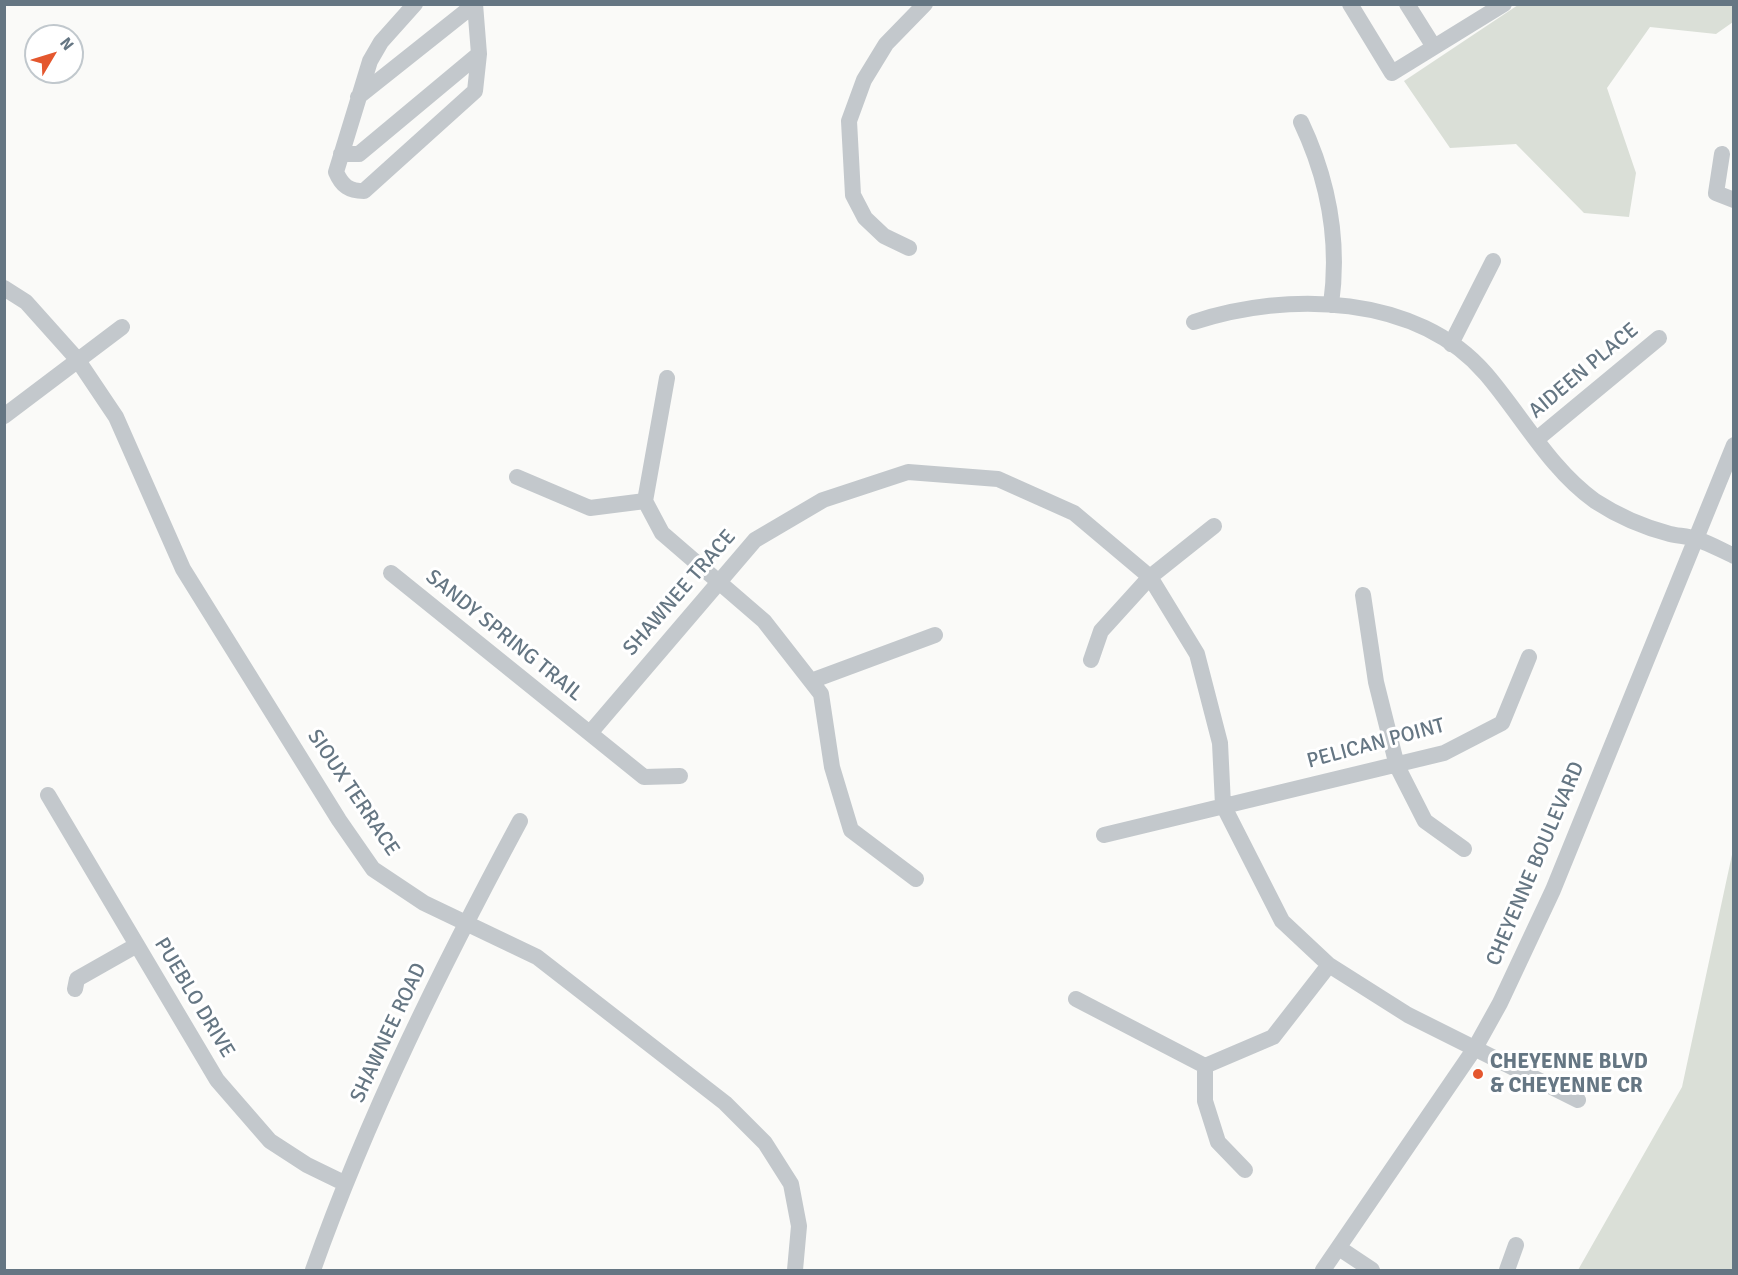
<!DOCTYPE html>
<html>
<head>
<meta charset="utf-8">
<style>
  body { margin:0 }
  #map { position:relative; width:1738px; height:1275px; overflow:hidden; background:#fafaf8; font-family:Signika,sans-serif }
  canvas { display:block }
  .frame { position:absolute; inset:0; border:6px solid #657683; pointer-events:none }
  .north { position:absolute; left:24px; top:24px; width:60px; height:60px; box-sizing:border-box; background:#fff; border:2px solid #c1c8cd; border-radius:50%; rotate:52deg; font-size:16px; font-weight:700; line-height:24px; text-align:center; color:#657683 }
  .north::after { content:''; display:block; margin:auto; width:21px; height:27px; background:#e4572e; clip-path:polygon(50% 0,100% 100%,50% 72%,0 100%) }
</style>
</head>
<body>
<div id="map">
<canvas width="1738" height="1275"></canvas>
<div class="frame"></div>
<div class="north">N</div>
</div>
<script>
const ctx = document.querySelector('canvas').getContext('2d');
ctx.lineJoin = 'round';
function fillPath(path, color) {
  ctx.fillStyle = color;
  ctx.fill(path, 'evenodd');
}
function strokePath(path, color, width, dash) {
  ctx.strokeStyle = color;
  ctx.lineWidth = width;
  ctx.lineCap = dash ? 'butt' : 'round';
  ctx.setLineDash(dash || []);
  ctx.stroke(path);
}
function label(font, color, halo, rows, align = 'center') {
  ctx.font = font + ' Signika,sans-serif';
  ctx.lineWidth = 6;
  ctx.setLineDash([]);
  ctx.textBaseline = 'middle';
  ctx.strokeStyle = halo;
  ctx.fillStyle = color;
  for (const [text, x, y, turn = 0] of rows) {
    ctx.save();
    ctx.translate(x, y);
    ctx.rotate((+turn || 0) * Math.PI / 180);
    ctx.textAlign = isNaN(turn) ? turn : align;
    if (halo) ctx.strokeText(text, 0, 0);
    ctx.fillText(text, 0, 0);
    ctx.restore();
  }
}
const green = new Path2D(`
  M1518 5H1733V22L1716 34 1650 27 1607 88 1636 173 1629 217 1584 213 1516 144 1450 148 1404 81Z
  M1733 850V1270H1578L1682 1087Z`);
const minor = new Path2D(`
  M415 4 381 42 370 61 336 172C342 186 349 191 364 191L475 91 479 54 475 4
  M1350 4 1392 73 1504 4
  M1407 4 1434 47
  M358 97 475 4
  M1301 122C1329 181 1340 240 1331 305
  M341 154H359L479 54
  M1722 154 1716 193 1734 200
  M909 248 884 236 865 218 853 195 849 121 864 80 886 44 925 4
  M4 288 26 302 77 359 116 417 183 569 339 820 373 869 424 903 537 957 725 1103 765 1143 791 1184 799 1226 795 1270
  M1194 322C1288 291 1417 294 1486 374 1522 416 1550 469 1595 501 1618 516 1643 527 1670 534 1678 536 1688 536 1696 539 1709 543 1721 550 1734 556
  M1451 344 1493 261
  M667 378 645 501 662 533 764 621 821 694 832 767 851 830 916 879
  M4 416 122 327
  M1537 439 1659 338
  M517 477 590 508 645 501
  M391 573 644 777 680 776
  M1363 595 1376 682 1397 766 1425 821 1464 849
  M1091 660 1101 631 1150 577 1214 526
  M811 681 935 635
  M590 733 755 540 823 500 908 472 998 479 1074 513 1150 577 1197 654 1220 743 1223 805 1282 921 1329 965 1408 1015 1578 1100
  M48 795 217 1080 270 1141 307 1165 344 1183
  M1104 835 1444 753 1502 723 1529 657
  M75 989 77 979 137 945
  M1076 999 1205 1066 1273 1037 1329 965
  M1205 1066V1101L1218 1142 1245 1170
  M1339 1248 1372 1270
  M313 1270C368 1115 442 966 520 821
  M1323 1270 1475 1048 1500 1003 1553 890 1734 445
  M1507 1270 1516 1245`);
const markers = [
  [1478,1074,6,"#e4572e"]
];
const streetNames = [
  ["AIDEEN PLACE",1584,371,-40],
  ["SHAWNEE TRACE",680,593,-49],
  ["SANDY SPRING TRAIL",504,636,39],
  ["PELICAN POINT",1376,744,-15],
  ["SIOUX TERRACE",353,793,56],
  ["CHEYENNE BOULEVARD",1536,864,-67],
  ["PUEBLO DRIVE",194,998,59],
  ["SHAWNEE ROAD",389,1033,-65]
];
const poiNames = [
  ["CHEYENNE BLVD",1490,1062],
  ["& CHEYENNE CR",1490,1086]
];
fillPath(green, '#dadfd7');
strokePath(minor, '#c3c8cc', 16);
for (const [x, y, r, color] of markers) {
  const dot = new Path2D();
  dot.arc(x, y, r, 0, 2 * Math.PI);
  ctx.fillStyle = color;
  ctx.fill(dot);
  strokePath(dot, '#fff', 2);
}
label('21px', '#657683', '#fff', streetNames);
label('bold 21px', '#657683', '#fff', poiNames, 'left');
</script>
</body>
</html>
